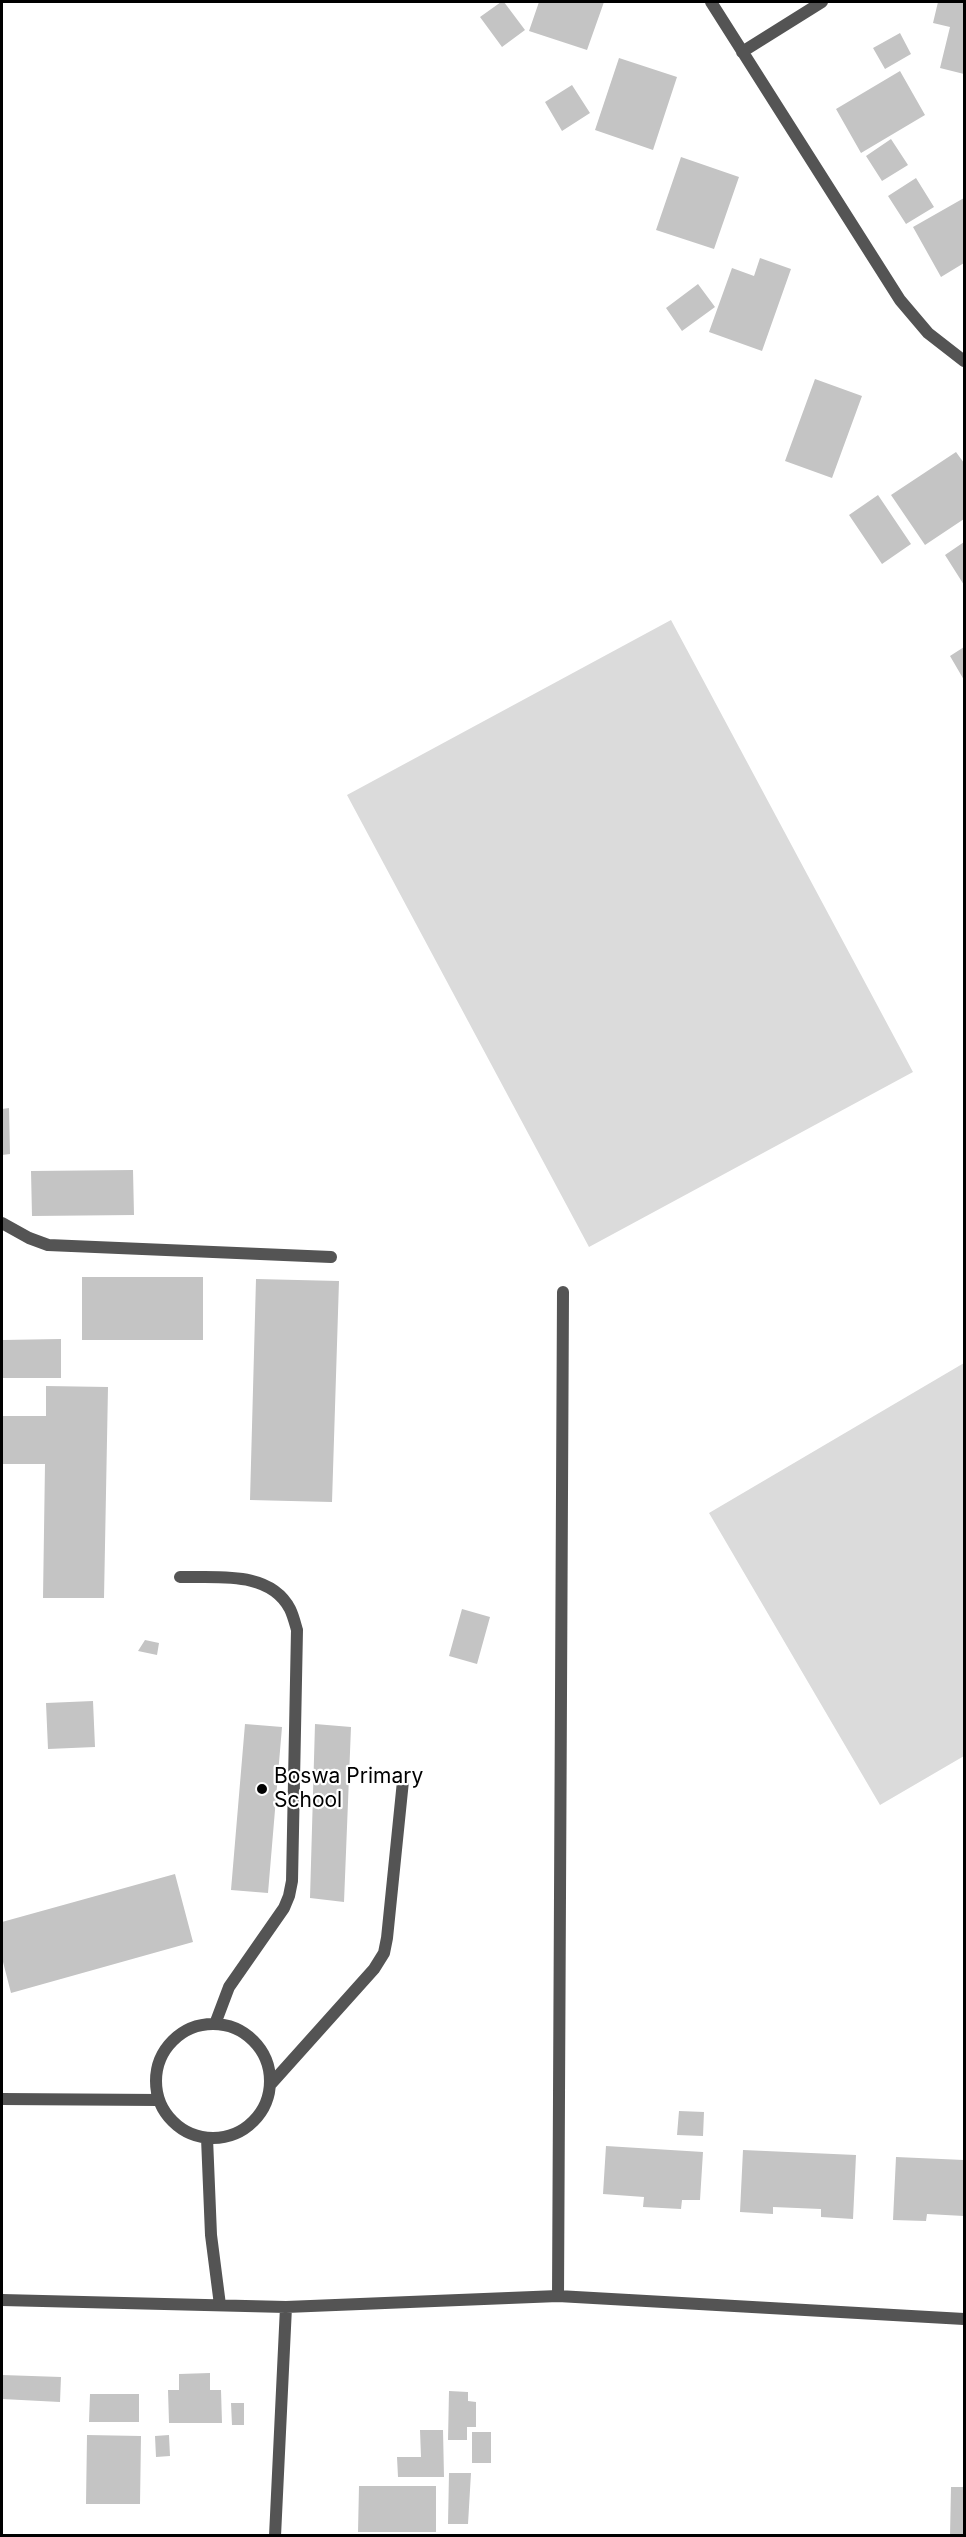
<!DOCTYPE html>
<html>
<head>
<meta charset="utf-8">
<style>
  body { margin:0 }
  #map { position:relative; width:966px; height:2537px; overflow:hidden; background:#fff; font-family:Inter,sans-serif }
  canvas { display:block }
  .frame { position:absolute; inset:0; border:3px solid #000; pointer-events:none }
</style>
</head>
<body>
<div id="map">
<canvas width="966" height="2537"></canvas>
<div class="frame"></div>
</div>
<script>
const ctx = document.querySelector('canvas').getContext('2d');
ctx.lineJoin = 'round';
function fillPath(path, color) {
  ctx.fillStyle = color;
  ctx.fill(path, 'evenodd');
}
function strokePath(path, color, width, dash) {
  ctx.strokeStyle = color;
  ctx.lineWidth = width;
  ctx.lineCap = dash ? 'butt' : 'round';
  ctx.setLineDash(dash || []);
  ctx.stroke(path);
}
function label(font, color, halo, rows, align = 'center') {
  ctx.font = font + ' Inter,sans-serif';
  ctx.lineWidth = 4.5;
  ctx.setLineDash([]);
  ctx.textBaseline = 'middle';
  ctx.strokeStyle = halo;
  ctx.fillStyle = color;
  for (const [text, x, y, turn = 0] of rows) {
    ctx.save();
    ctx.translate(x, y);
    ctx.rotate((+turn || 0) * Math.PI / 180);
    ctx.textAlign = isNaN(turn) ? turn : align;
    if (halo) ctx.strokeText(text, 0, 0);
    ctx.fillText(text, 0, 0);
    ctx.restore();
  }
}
const green = new Path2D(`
  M671 620 913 1072 589 1247 347 795Z
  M964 1363V1756L880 1805 709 1513Z`);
const building = new Path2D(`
  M501 2H504L525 30 502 47 480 17Z
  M539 2H604L587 50 529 31Z
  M938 2H964V74L940 68 950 27 933 23Z
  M900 33 911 54 885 69 873 48Z
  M619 58 677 77 653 150 595 130Z
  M900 71 925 115 861 153 836 109Z
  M572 85 590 113 562 131 545 102Z
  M891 139 908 165 882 181 866 156Z
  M681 157 739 177 714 249 656 230Z
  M916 178 934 207 906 224 888 196Z
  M964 198V263L941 277 913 227Z
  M760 258 791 269 762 351 709 332 732 268 754 276Z
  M698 284 715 307 682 331 666 308Z
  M815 379 862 396 832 478 785 461Z
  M956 452 964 463V519L925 545 891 495Z
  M878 495 911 544 882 564 849 515Z
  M964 542V585L945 555Z
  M964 647V680L950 656Z
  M9 1108 10 1154 2 1155V1109Z
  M133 1170 134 1215 32 1216 31 1171Z
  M82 1277H203V1340H82Z
  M256 1279 339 1281 332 1502 250 1500Z
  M61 1339V1378H3V1340Z
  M46 1386 108 1387 104 1598H43L45 1464H2V1416H46Z
  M462 1609 490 1617 477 1664 449 1656Z
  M145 1640 159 1643 157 1655 138 1651Z
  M93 1701 95 1747 48 1749 46 1703Z
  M245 1724 282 1727 268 1893 231 1890Z
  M315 1724 351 1727 344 1902 310 1898Z
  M175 1874 193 1942 11 1993 2 1958V1922Z
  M679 2111 704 2112 703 2136 677 2135Z
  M606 2146 703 2152 700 2200H682L681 2209 643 2207 644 2197 603 2194Z
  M743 2150 856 2155 853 2219 821 2217V2209L773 2207V2214L740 2212Z
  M896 2157 964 2160V2216L927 2214 926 2221 893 2220Z
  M210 2373V2390H221L222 2423H169L168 2390H179V2374Z
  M2 2375 61 2377 60 2402 2 2399Z
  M449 2391 468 2392V2401L476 2402V2427H467V2440H448Z
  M90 2394H139V2422H89Z
  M231 2403H244V2425H232Z
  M420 2430H443L444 2477H398L397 2457H421Z
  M472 2432H491V2463H472Z
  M87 2435 141 2436 140 2504H86Z
  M169 2435 170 2456 156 2457 155 2436Z
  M449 2473H471L468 2524H448Z
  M359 2486H436V2532H358Z
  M951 2487H964V2536H950Z`);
const minor = new Path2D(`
  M711 2 900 300 928 333 964 361
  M742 52 822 2
  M2 1223 29 1238 48 1245 331 1257
  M180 1577C216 1578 270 1570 290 1609 293 1615 295 1623 297 1630L292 1881 289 1896 284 1908 229 1987 215 2024
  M156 2081a57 57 0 1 1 114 0a57 57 0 1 1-114 0Z
  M270 2085 374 1969 384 1953 387 1938 403 1781
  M2 2099 159 2100
  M207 2138 211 2235 220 2305
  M558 2296 563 1292
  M2 2300 286 2307 558 2296 964 2319
  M275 2536 286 2307`);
const markers = [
  [262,1789,6,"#000"]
];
const poiNames = [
  ["Boswa Primary",274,1777],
  ["School",274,1801]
];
fillPath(green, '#dbdbdb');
fillPath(building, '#c4c4c4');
strokePath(minor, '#545454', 12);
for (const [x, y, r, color] of markers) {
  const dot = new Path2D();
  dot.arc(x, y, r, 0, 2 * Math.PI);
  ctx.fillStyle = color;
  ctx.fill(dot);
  strokePath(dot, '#fff', 2);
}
label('21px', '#000', '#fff', poiNames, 'left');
</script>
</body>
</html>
